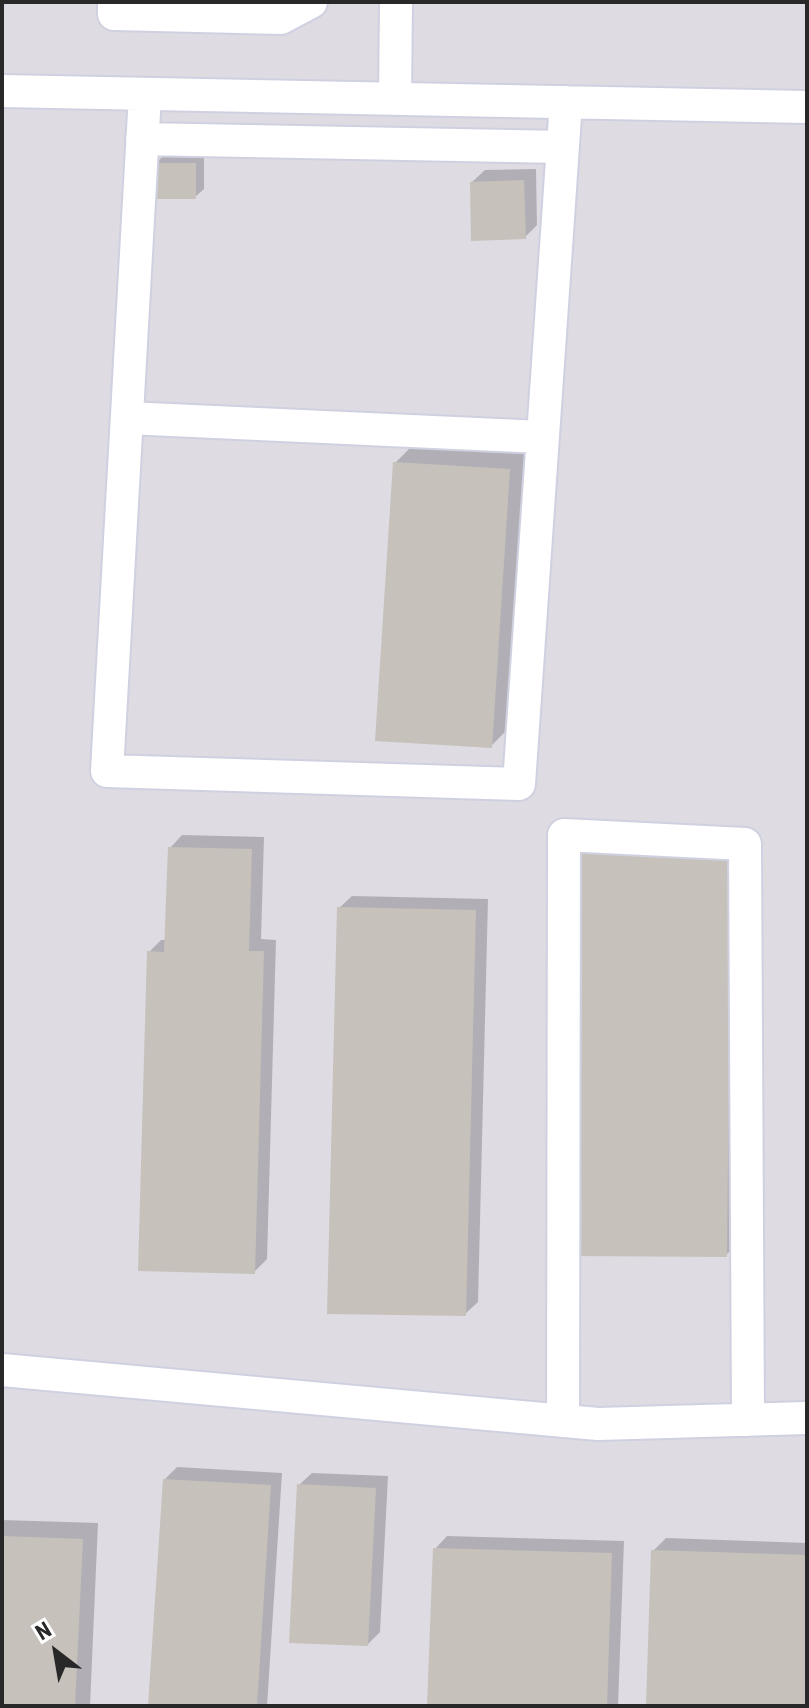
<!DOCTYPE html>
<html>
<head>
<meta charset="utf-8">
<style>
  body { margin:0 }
  #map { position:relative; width:809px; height:1708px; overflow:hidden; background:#eae5da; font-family:"Roboto Condensed",sans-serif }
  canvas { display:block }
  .frame { position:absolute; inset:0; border:4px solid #282828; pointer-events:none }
  .north { position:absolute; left:16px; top:1612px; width:80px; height:80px; -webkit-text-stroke:6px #fff; paint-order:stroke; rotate:329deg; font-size:22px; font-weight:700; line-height:32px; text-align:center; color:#282828 }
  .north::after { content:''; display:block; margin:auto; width:28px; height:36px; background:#282828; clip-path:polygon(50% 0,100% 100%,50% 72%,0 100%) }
</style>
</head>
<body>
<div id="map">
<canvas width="809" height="1708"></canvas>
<div class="frame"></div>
<div class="north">N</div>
</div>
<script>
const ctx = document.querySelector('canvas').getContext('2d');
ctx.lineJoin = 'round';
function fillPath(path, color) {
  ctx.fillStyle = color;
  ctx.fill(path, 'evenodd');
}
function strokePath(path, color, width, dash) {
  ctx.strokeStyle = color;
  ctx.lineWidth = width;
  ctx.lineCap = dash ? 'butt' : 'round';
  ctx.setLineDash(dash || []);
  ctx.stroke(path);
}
const industrial = new Path2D(`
  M2 2H807V1706H2Z`);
const shadow = new Path2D(`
  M163 156H204V189L195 197 155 164Z
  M536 169 537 225 525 237 472 182 485 170Z
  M411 447 526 454 507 730 491 746 395 463Z
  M182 835 264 837 261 939 276 940 267 1259 254 1272 149 952 161 940H167L170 848Z
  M742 839 739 1242 726 1255 573 1254Z
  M352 896 488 899 478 1302 465 1314 339 908Z
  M177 1467 282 1473 267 1706H150L164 1480Z
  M312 1473 388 1476 380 1632 368 1644 299 1485Z
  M2 1520 98 1523 90 1706H2Z
  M447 1536 624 1541 618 1706H429L435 1549Z
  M666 1538 807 1543V1706H648L653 1551Z`);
const building = new Path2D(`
  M153 163H196V199H153Z
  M524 180 526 239 471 241 470 182Z
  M393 462 510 469 492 748 375 741Z
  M168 847 252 849 249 951H264L255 1274 138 1271 147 951 164 952Z
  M574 851H731L727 1257 571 1256Z
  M337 907 476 910 466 1316 327 1314Z
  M163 1479 271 1485 257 1706H148Z
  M297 1484 376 1488 368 1646 289 1643Z
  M2 1536 83 1539 75 1706H2Z
  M433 1548 612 1553 607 1706H427Z
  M651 1550 807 1555V1706H646Z`);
const minor = new Path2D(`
  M114 2V14L281 18 311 2
  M2 91 807 107
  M145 94 107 771 519 784 566 102
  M395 99 396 2
  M142 139 563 147
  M127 418 542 437
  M2 1370 598 1424 807 1418
  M563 1421 564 835 745 844 748 1420`);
fillPath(industrial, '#dedbe3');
fillPath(shadow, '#0003');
fillPath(building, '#c6c1ba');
strokePath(minor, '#cfd1e1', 36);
strokePath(minor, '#fff', 32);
</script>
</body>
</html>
